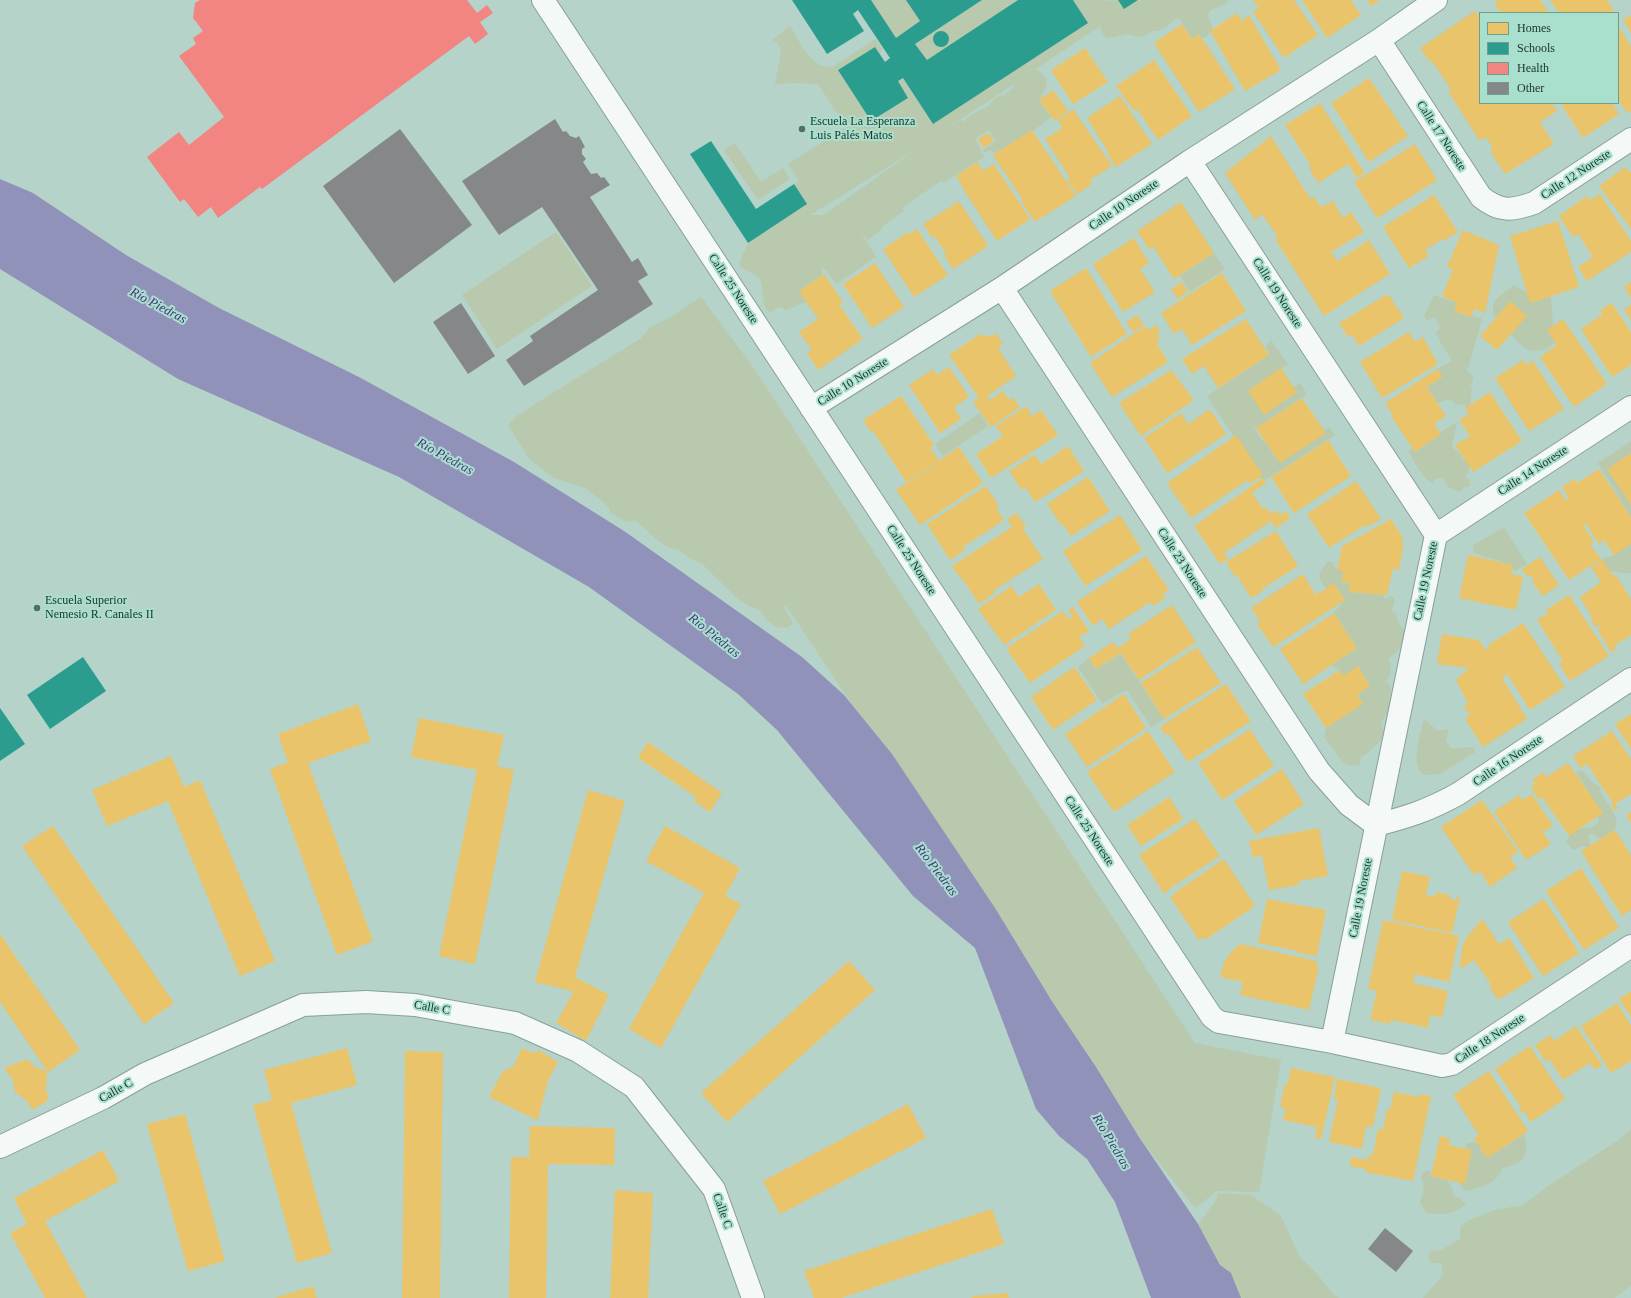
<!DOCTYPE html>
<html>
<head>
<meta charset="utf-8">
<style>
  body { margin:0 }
  #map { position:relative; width:1631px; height:1298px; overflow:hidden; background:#b5d3c9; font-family:Georgia,serif }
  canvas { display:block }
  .legend { position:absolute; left:1479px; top:12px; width:140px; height:92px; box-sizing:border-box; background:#a8e0cd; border:1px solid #729c8e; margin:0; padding:5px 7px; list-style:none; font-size:12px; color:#20362f }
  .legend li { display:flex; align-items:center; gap:8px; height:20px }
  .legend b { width:20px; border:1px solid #729c8e }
</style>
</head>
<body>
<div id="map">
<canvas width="1631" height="1298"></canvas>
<ul class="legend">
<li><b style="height:11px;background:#e9c46a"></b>Homes</li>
<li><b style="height:11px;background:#2a9d8f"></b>Schools</li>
<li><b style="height:11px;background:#f28482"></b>Health</li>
<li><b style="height:11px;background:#858788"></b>Other</li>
</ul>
</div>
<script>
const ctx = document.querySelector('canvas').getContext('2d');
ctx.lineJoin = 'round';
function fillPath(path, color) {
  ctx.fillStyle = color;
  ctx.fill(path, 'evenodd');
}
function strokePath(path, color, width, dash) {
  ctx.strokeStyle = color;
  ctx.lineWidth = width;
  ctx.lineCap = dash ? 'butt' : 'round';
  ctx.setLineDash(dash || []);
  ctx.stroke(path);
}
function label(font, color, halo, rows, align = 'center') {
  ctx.font = font + ' Georgia,serif';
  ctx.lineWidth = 4;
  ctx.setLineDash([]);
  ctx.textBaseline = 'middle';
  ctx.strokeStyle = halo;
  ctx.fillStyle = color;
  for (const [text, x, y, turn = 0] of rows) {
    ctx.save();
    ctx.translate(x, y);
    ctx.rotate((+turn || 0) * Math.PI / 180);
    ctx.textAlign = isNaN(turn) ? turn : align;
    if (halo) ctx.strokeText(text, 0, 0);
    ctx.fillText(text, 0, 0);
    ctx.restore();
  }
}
const green = new Path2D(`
  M871 0H906L920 21 896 38Z
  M982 0H1018L927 60 915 44ZM938 31 946 32 949 37V42L944 46C937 47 933 43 933 36Z
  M1073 0 1141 1 1142 0H1229L1225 4 1209 11 1208 16 1213 28 1209 34 1202 39 1198 35 1192 39 1179 18 1175 19 1166 27 1157 31H1152L1147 35 1138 37 1127 34 1115 37 1106 38 1102 32 1100 26 1036 69C1051 78 1048 87 1039 100L1051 117 1031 133 994 153 991 150 984 153 983 150 996 141 989 130 975 138 984 157 943 183 941 181 902 208 904 211 884 225 881 230 868 240 859 229 876 257 836 284 827 271 822 267V275L799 291 806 302 786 310 781 307 776 308 770 313C757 301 767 283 757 276 752 273 745 270 740 267V261L748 243 807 204 794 184 799 181 788 164 846 127 818 84 791 83 775 85 781 50 777 42 772 40 790 26C800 41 811 71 834 66L875 39 883 50 879 53 875 47 838 70 871 121 908 98 898 81 903 78 933 124 1087 23ZM1014 84 1013 88 1005 95 999 96 994 99 990 105 971 115 963 122 961 120 937 135ZM917 149 829 211 822 215H810Z
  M735 143 761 182 783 168 790 179 758 200 724 150Z
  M556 232 592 286 497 349 462 295Z
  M1214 253 1225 269 1190 292 1180 276Z
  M1513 285 1527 292 1531 303 1551 296 1553 325 1547 330 1555 342C1549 350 1533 354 1523 347 1516 341 1505 326 1498 318L1493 315C1493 312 1493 307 1493 305 1495 297 1508 291 1513 285Z
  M1434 295 1457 303 1455 311 1471 317 1472 315 1482 319 1468 369 1464 367 1473 376V381L1470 384 1472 388 1470 404 1465 408V404L1457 405 1450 399 1438 403 1427 387 1442 377 1437 369 1452 361 1435 333 1441 327 1434 317 1427 321 1424 316Z
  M701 297 753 367 1195 1043 1281 1060 1259 1192 1217 1191 1195 1208 1145 1145 785 604 784 608 793 623 788 628 776 627 768 621 759 610 749 606 738 599 701 563 691 559 678 549 669 548 657 540 635 520 629 522 622 520 610 512 609 507 585 488 554 478 529 459 508 425 517 416 546 397 640 339 650 327 669 318Z
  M1271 340 1288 364 1248 391 1264 414 1297 392 1294 387 1300 383 1307 394 1246 434 1255 429 1261 439H1263L1280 463 1326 433 1324 431 1329 427 1335 435 1263 481 1207 396 1270 354 1265 347Z
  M980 413 988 426 943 456 935 444Z
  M1457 422 1452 447 1462 456 1463 460 1468 461 1470 468 1465 479H1469L1470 482 1469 487H1465L1459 492 1447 486 1444 479 1441 478 1435 479 1432 483C1420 476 1415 462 1408 451L1413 448 1415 451 1441 434 1440 432Z
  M1631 441V517L1598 463Z
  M1504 527 1527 564 1515 571 1512 569 1513 565 1473 553 1474 545Z
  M1631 544V573H1621L1614 571 1610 572 1602 559 1614 555Z
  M1328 561 1332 562 1337 570 1343 571 1342 582 1350 584V592L1383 595 1385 599H1388L1389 596 1392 597 1395 600 1392 611 1396 613 1399 625 1404 629 1406 635 1403 645 1389 659C1392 668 1392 675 1385 682L1389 683C1394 699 1391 709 1381 722 1385 736 1384 738 1374 747 1369 751 1367 755 1361 756L1360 764C1345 770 1339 758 1332 747 1330 744 1326 741 1324 737L1326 728 1363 704 1357 695 1370 686 1358 666 1343 676 1340 670 1331 665 1357 648 1334 613 1345 600 1334 584 1327 589 1321 582 1319 574Z
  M1121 654 1164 719 1151 727 1127 690 1102 703 1078 667 1089 658 1096 669Z
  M1424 719 1438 731 1449 729 1446 741 1451 748C1461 750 1467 744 1475 749V752L1440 774 1424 775C1409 763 1421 734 1424 719Z
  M1582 770 1593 783 1599 786C1600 789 1601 792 1602 795 1607 803 1623 820 1614 830 1611 834 1604 836 1601 839L1594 836 1593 834H1589L1590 846 1587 847 1581 846 1576 849H1572L1567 843 1566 841 1569 838V836L1580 828H1591L1599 822 1598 816 1602 813 1576 772Z
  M1631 1129V1286L1615 1298H1423L1443 1275 1441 1263H1431L1428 1257 1431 1251 1441 1250 1460 1239V1227L1467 1221 1495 1210 1523 1205 1548 1186 1617 1141Z
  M1524 1134C1531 1155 1523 1164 1503 1168 1495 1185 1482 1187 1466 1191L1462 1189 1460 1183 1472 1150 1465 1148 1467 1143H1477L1487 1158Z
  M1430 1170 1431 1176 1447 1180 1452 1188 1453 1196 1460 1198 1466 1204C1454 1215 1441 1215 1426 1213L1420 1203 1424 1188 1421 1176 1422 1173Z
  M1218 1193 1251 1195 1281 1216 1300 1257 1318 1275 1332 1293 1339 1298H1241L1231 1273 1220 1265 1198 1224 1215 1202Z`);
const water = new Path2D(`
  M0 179 33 193 126 255 219 308 359 377 514 462 624 531 802 657 844 695 892 754 995 908 1053 1003 1096 1067 1139 1137 1198 1224 1220 1265 1231 1273 1241 1298H1151L1115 1202 1087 1159 1059 1136 1036 1109 975 948 913 896 777 730 738 694 589 587 399 477 178 379 0 269Z`);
const homes = new Path2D(`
  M1253 0H1294L1318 35 1284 58 1253 12 1259 8Z
  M1302 0H1351L1361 15 1327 38Z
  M1367 0H1380L1371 6Z
  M1499 0H1540L1549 13H1501L1494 3Z
  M1550 0H1607L1614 10 1610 13H1559Z
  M1475 11 1480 18V103H1535L1536 106 1540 103H1552L1557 111 1540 122 1554 144 1505 174 1490 151 1493 149 1486 137 1481 140H1479L1448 91 1451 89 1432 61 1430 62 1420 48Z
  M1237 13 1242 21 1249 15 1281 70 1245 91 1210 31Z
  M1631 15V33L1623 20Z
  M1182 24 1192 39 1199 34 1235 89 1199 112 1154 43Z
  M1618 26 1631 46V111L1627 113 1618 99Z
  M1085 48 1108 82 1073 104 1051 70Z
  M1154 60 1192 116 1158 140 1137 109 1134 111 1116 86Z
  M1369 78 1408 136 1369 162 1331 103Z
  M1053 90 1068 111 1055 121 1039 100Z
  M1120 96 1152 144 1116 167 1107 154 1109 153 1087 118Z
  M1320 103 1365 173 1357 178 1348 164 1318 183 1309 168 1311 166 1285 125Z
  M1560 103H1612L1619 114 1583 138Z
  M1073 109 1112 166 1090 180 1092 184 1077 194 1067 180 1070 178 1045 139 1062 128 1058 120Z
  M1032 130 1076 196 1036 221 1035 220 1034 221 1021 201 1023 200 993 155Z
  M988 133 994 141 983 148 978 139Z
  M1271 136 1302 186 1311 199 1314 197 1321 207 1333 201 1343 218 1351 212 1364 232 1331 252 1337 261 1369 240 1390 274 1324 316 1275 239 1278 237 1262 214 1255 220 1225 173Z
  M1415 144 1437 180 1377 218 1354 182Z
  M977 162 983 171 994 164 1030 219 997 241 962 187H963L956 176Z
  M1625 167 1629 172 1631 171V229L1599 186Z
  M1600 194 1631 241V252L1587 281 1578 267 1593 257 1578 234 1573 237 1559 216 1587 196 1590 200Z
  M1434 195 1458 232 1443 241 1442 239 1425 250 1429 256 1409 268 1383 227Z
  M959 201 988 246 953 269 944 255 946 254 935 236 932 238 923 224Z
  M1181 202 1214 253 1174 279 1153 246 1149 249 1137 231Z
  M1558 221 1579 287 1530 303 1510 236Z
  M917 229 948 275 914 297 883 249 908 232 910 234Z
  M1463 230 1499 245 1485 313 1474 309 1471 317 1454 311 1457 303 1442 296 1453 270 1447 267Z
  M1134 238 1149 263 1140 269 1155 292 1123 312 1093 264Z
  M875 263 904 307 872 328 843 284Z
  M1086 268 1127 334 1091 357 1050 291Z
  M1222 273 1246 311 1192 345 1182 329 1174 334 1161 313Z
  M824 274 843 302 839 304 863 339 818 370 807 353 812 350 799 332 818 319 799 291Z
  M1182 282 1188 291 1178 299 1171 289Z
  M1631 282V298L1624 287Z
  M1388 294 1404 318 1359 346 1352 335 1348 337 1339 323Z
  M1510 301 1527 316 1497 350 1480 336Z
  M1612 303 1631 332V365L1612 377 1581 329 1603 314 1600 310Z
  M1631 305V320L1624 309Z
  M1137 315 1144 325 1133 332 1126 322Z
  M1246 319 1269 355 1218 388 1204 366 1192 374 1182 359Z
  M1563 319 1607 384 1574 407 1540 357 1557 345 1547 330Z
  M1156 325 1160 332 1157 334 1160 340 1156 342 1168 362 1112 397 1090 363 1145 326 1148 330Z
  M1409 332 1415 342 1423 337 1438 364 1382 398 1360 362Z
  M996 333 1003 344 998 348 1016 376 987 396 990 400 1003 391 1009 400 1013 397 1020 407 991 427 973 402 979 398 949 355 980 334 983 336 987 335 990 337Z
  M1523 360 1526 365 1533 361 1564 409 1529 431 1495 378Z
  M949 367 969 397 954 407 961 419 940 433 909 385 933 369 937 375Z
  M1281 368 1297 392 1264 415 1248 391Z
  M1437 369 1443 377 1427 387 1446 416 1434 424 1441 434 1415 452 1391 416 1393 415 1385 403Z
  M1171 370 1194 400 1141 436 1119 403Z
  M1490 392 1522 441 1473 472 1455 445 1470 436 1459 420 1469 414 1465 408Z
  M901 396 934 445 930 448 939 460 906 482 873 431 871 432 863 420Z
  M1302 398 1326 433 1280 463 1256 428Z
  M1026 406 1032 416 1041 410 1058 435 991 478 976 454 1003 436 996 426Z
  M1210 409 1226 434 1167 473 1144 438 1181 413 1188 424Z
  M1236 435 1263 475 1250 484 1248 480 1191 518 1167 483Z
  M1328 440 1351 476 1294 513 1271 477Z
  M1068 446 1084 471 1035 502 1025 487 1021 489 1009 471 1035 455 1041 464Z
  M959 447 983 483 920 525 896 490Z
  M1631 453V505L1607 469Z
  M1599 469 1631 517V544L1614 555 1604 540 1599 544 1586 524 1583 526 1594 541 1590 544 1601 559 1569 580 1524 513 1559 490 1566 500 1569 498 1562 487 1574 479 1577 483Z
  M1088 477 1110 511 1071 536 1064 525 1062 526 1047 504Z
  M1263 478 1266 483 1252 493 1263 509 1266 507 1271 514 1276 510 1280 515 1286 511 1290 518 1276 528 1271 521 1224 553 1228 559 1220 564 1194 526Z
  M1356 481 1381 519 1367 527 1365 525 1329 548 1307 514Z
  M986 486 999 506 996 508 1004 520 963 547 965 550 950 560 927 524Z
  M1017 513 1026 527 1023 529 1043 559 993 591 995 593 979 604 962 578 961 579 952 566 1012 527 1007 519Z
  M1120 515 1142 550 1085 586 1063 551Z
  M1391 519 1402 536 1403 549 1399 570 1393 569 1387 595 1349 592 1350 584 1342 582 1343 571 1337 570 1342 546Z
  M1276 531 1298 566 1262 589 1263 591 1251 598 1237 575 1235 577 1226 562Z
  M1468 555 1513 565 1511 574 1523 576 1516 610 1459 598Z
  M1146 556 1169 590 1163 593 1166 597 1153 606 1150 602 1109 629 1102 619 1093 626 1077 602Z
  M1540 557 1559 585 1543 596 1533 583 1534 581 1530 575 1527 577 1522 569Z
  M1602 559 1613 576 1615 574 1631 599V635L1614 646 1617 649 1611 652 1598 631 1600 629 1598 625 1595 627 1590 618 1592 617 1580 597 1601 582 1591 567Z
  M1303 574 1316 595 1334 583 1345 600 1273 647 1257 624 1260 621 1251 608Z
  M1039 584 1056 610 1004 645 978 609 1011 586 1019 597Z
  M1569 595 1609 656 1570 681 1559 664 1563 661 1537 620 1548 613 1546 610Z
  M1172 605 1196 642 1139 680 1121 653 1096 669 1089 658 1113 642 1118 648 1131 639 1128 634Z
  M1073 607 1089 631 1079 637 1085 646 1030 683 1007 650 1009 649 1008 647 1063 611 1068 619 1073 616 1068 610Z
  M1334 613 1357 648 1303 684 1280 649Z
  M1523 623 1565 687 1530 710 1507 674 1502 677 1527 719 1483 747 1465 719 1470 715 1464 706 1468 703 1456 680 1469 668 1437 664 1442 634 1479 640 1484 648 1489 650 1488 645Z
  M1197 647 1221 683 1164 719 1141 683Z
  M1358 666 1370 686 1357 695 1363 704 1326 728 1303 694 1340 670 1343 676Z
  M1074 667 1097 700 1053 730 1031 697Z
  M1226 684 1251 721 1188 762 1169 734 1165 735 1160 727Z
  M1124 694 1146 728 1087 767 1065 734Z
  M358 704 371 741 308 763 373 941 337 955 270 769 288 762 278 734Z
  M1631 714V749L1615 724Z
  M419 718 504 735 497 766 514 770 475 964 439 956 477 770 411 757Z
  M1250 729 1274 766 1222 800 1198 763Z
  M1148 731 1175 772 1114 812 1087 772Z
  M1612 731 1631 759V794L1615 804 1618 808 1614 810 1611 805 1613 803 1587 764 1581 768 1573 756Z
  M648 742 722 793 710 812 694 801 696 797 638 758Z
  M171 756 184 787 200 780 275 961 240 976 168 801 107 826 92 790Z
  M1568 763 1603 813 1569 836 1542 797 1539 800 1531 787 1535 784 1532 780 1543 772 1546 777Z
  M1282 769 1304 804 1256 835 1234 801Z
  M588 790 625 801 575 977 609 995 586 1041 556 1023 573 993 572 991 535 982Z
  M1532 794 1553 826 1543 832 1551 844 1526 860 1494 812 1519 795 1522 800Z
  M1169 797 1183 819 1141 846 1127 825Z
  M1482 800 1518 852 1510 857 1517 868 1490 887 1480 871 1474 875 1441 827Z
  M1631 812V823L1626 815Z
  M1195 819 1220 856 1169 889V890L1164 894 1139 855Z
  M53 826 174 1003 144 1024 22 846Z
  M665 826 740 868 725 896 741 904 661 1048 629 1029 704 893 646 861Z
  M1319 828 1328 876 1299 881V885L1269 890 1262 855 1253 858 1249 841Z
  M1615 830 1631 855V910L1622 916 1581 851Z
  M1224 859 1255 906 1205 940 1204 937 1199 940 1170 897 1175 894 1174 893Z
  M1581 868 1619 928 1584 950 1546 891Z
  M1402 871 1430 877 1426 895 1435 897 1436 892 1450 895 1449 898 1456 900 1457 897 1460 898 1452 933 1392 920Z
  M1267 899 1326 910 1317 956 1297 953 1298 951 1258 943Z
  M1544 899 1579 953 1543 976 1508 922Z
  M1482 919 1499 944 1509 938 1534 978 1498 1000 1489 986 1491 984 1474 960 1462 968 1461 966 1459 967 1463 944 1467 937Z
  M1383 920 1459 936 1449 982 1415 974 1413 983 1448 991 1442 1018 1430 1015 1428 1028 1391 1020 1390 1024 1370 1020 1377 991 1368 989Z
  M0 934 80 1050 48 1072 0 1002Z
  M1240 944 1317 961 1316 966 1319 967 1309 1010 1240 995 1243 982 1220 977 1224 962 1232 951Z
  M849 961 875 990 727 1122 701 1093Z
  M1631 991V1017L1619 999Z
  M1617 1003 1631 1026V1061L1611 1073 1581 1026Z
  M1576 1026 1602 1065 1595 1070 1590 1063 1563 1080 1550 1060 1546 1062 1535 1045 1550 1035 1554 1041Z
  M1530 1046 1565 1099 1531 1122 1524 1111 1521 1113 1519 1108 1521 1107 1495 1069Z
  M347 1048 357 1085 291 1103 332 1253 297 1263 253 1105 272 1100 264 1070Z
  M522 1048 534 1053 538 1050 558 1062 548 1081 539 1115 537 1120 489 1097 503 1071 513 1067Z
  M405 1051 443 1052 440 1298H402Z
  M27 1059 35 1067 47 1071 46 1090 49 1100 32 1110 28 1102 15 1092 13 1080 4 1068Z
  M1291 1068 1335 1077 1321 1139 1315 1138 1317 1127 1283 1120 1286 1108 1280 1107 1285 1084H1288Z
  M1489 1071 1528 1131 1487 1158 1474 1138 1479 1135 1453 1095Z
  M1337 1079 1381 1088 1373 1127 1366 1126 1362 1149 1329 1142 1338 1099H1334Z
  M1394 1092 1419 1097 1420 1094 1431 1096 1413 1181 1365 1172 1366 1169 1350 1166 1351 1157 1368 1160 1369 1154 1373 1155 1378 1129 1383 1130 1387 1109 1390 1110Z
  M908 1104 926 1138 780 1214 763 1181Z
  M185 1114 225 1261 188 1271 147 1124Z
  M530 1126 615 1128 614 1165 548 1164 546 1298H509L511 1157H529Z
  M1440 1136 1450 1139 1449 1145 1472 1150 1465 1184 1431 1176Z
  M103 1150 119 1181 45 1221 87 1298H45L10 1233 27 1224 14 1198Z
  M615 1190 653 1193 648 1298H610Z
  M992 1209 1004 1244 841 1298H814L804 1271Z
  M313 1286 317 1298H274Z
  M1008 1293 1009 1298H972L971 1296Z`);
const schools = new Path2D(`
  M792 0H871L896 38 920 21 906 0H982L915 44 927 60 1018 0H1073L1088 23 933 124 903 78 898 81 908 98 871 121 838 70 875 47 885 62 890 58 858 10 853 14 864 31 827 54Z
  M1118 0H1138L1124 9Z
  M933 39a8 8 0 1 1 16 0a8 8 0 1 1-16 0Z
  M711 141 756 209 794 184 807 204 748 243 690 154Z
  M83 657 106 691 50 729 27 695Z
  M0 708 25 744 0 761Z`);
const health = new Path2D(`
  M200 0H467L477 13 487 5 493 13 480 22 488 34 475 44 469 36 262 189 260 187 218 218 211 207 198 217 184 199 180 202 147 157 179 132 189 145 224 117 179 56 196 44 193 38 203 31 193 18 195 3Z`);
const building = new Path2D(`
  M555 119 563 132 566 131 570 136 576 138 579 136 585 147 582 149V154L586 159 583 162 591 174 597 173 601 178 604 177 610 185 590 197 632 262 638 258 648 275 638 281 653 304 524 386 506 360 533 341 530 336 598 290 542 207 499 235 462 181Z
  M400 129 472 225 394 283 323 186Z
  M461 303 495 356 468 374 433 322Z
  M1385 1228 1413 1251 1396 1272 1368 1249Z`);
const minor = new Path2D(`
  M543 0 1212 1017 1219 1022 1332 1042 1442 1066 1452 1064 1631 946
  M1379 40 1481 197C1500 212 1511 211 1534 203L1631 139
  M1190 161 1436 535 1332 1042
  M1002 288 1319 771 1349 805 1376 825C1408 817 1429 810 1458 794L1631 679
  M811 408 1002 288 1190 161 1379 40 1436 0
  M1436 535 1631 407
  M0 1147 103 1098 145 1074 303 1005 366 1002 415 1005 515 1023 578 1051 634 1087 714 1189 753 1298`);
const markers = [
  [802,129,4,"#546d65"],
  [37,608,4,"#546d65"]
];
const poiNames = [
  ["Escuela La Esperanza",810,122],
  ["Luis Palés Matos",810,136],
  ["Escuela Superior",45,601],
  ["Nemesio R. Canales II",45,615]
];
const streetNames = [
  ["Calle 17 Noreste",1441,136,57],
  ["Calle 12 Noreste",1576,175,-33],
  ["Calle 10 Noreste",1124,205,-34],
  ["Calle 25 Noreste",733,289,57],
  ["Calle 19 Noreste",1277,293,57],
  ["Calle 10 Noreste",853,382,-32],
  ["Calle 14 Noreste",1533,471,-33],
  ["Calle 25 Noreste",911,560,57],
  ["Calle 23 Noreste",1182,563,57],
  ["Calle 19 Noreste",1426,581,-78],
  ["Calle 16 Noreste",1508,761,-34],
  ["Calle 25 Noreste",1089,831,57],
  ["Calle 19 Noreste",1361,898,-79],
  ["Calle C",432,1008,10],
  ["Calle 18 Noreste",1490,1039,-33],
  ["Calle C",116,1091,-29],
  ["Calle C",722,1211,70]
];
const waterNames = [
  ["Río Piedras",158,306,28],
  ["Río Piedras",445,457,29],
  ["Río Piedras",714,636,39],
  ["Río Piedras",936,870,53],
  ["Río Piedras",1111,1142,59]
];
fillPath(green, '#b9c9ad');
fillPath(water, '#9192ba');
fillPath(homes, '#e9c46a');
fillPath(schools, '#2a9d8f');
fillPath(health, '#f28482');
fillPath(building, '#858788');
strokePath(minor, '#88a098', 24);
strokePath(minor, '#f4f8f7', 22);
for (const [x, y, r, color] of markers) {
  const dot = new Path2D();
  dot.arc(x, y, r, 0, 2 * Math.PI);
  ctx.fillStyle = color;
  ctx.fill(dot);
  strokePath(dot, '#a8e0cd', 1.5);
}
label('12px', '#20362f', '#a8e0cd', poiNames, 'left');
label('12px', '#20362f', '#a8e0cd', streetNames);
label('italic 13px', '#46327d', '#a8e0cd', waterNames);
</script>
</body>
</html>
